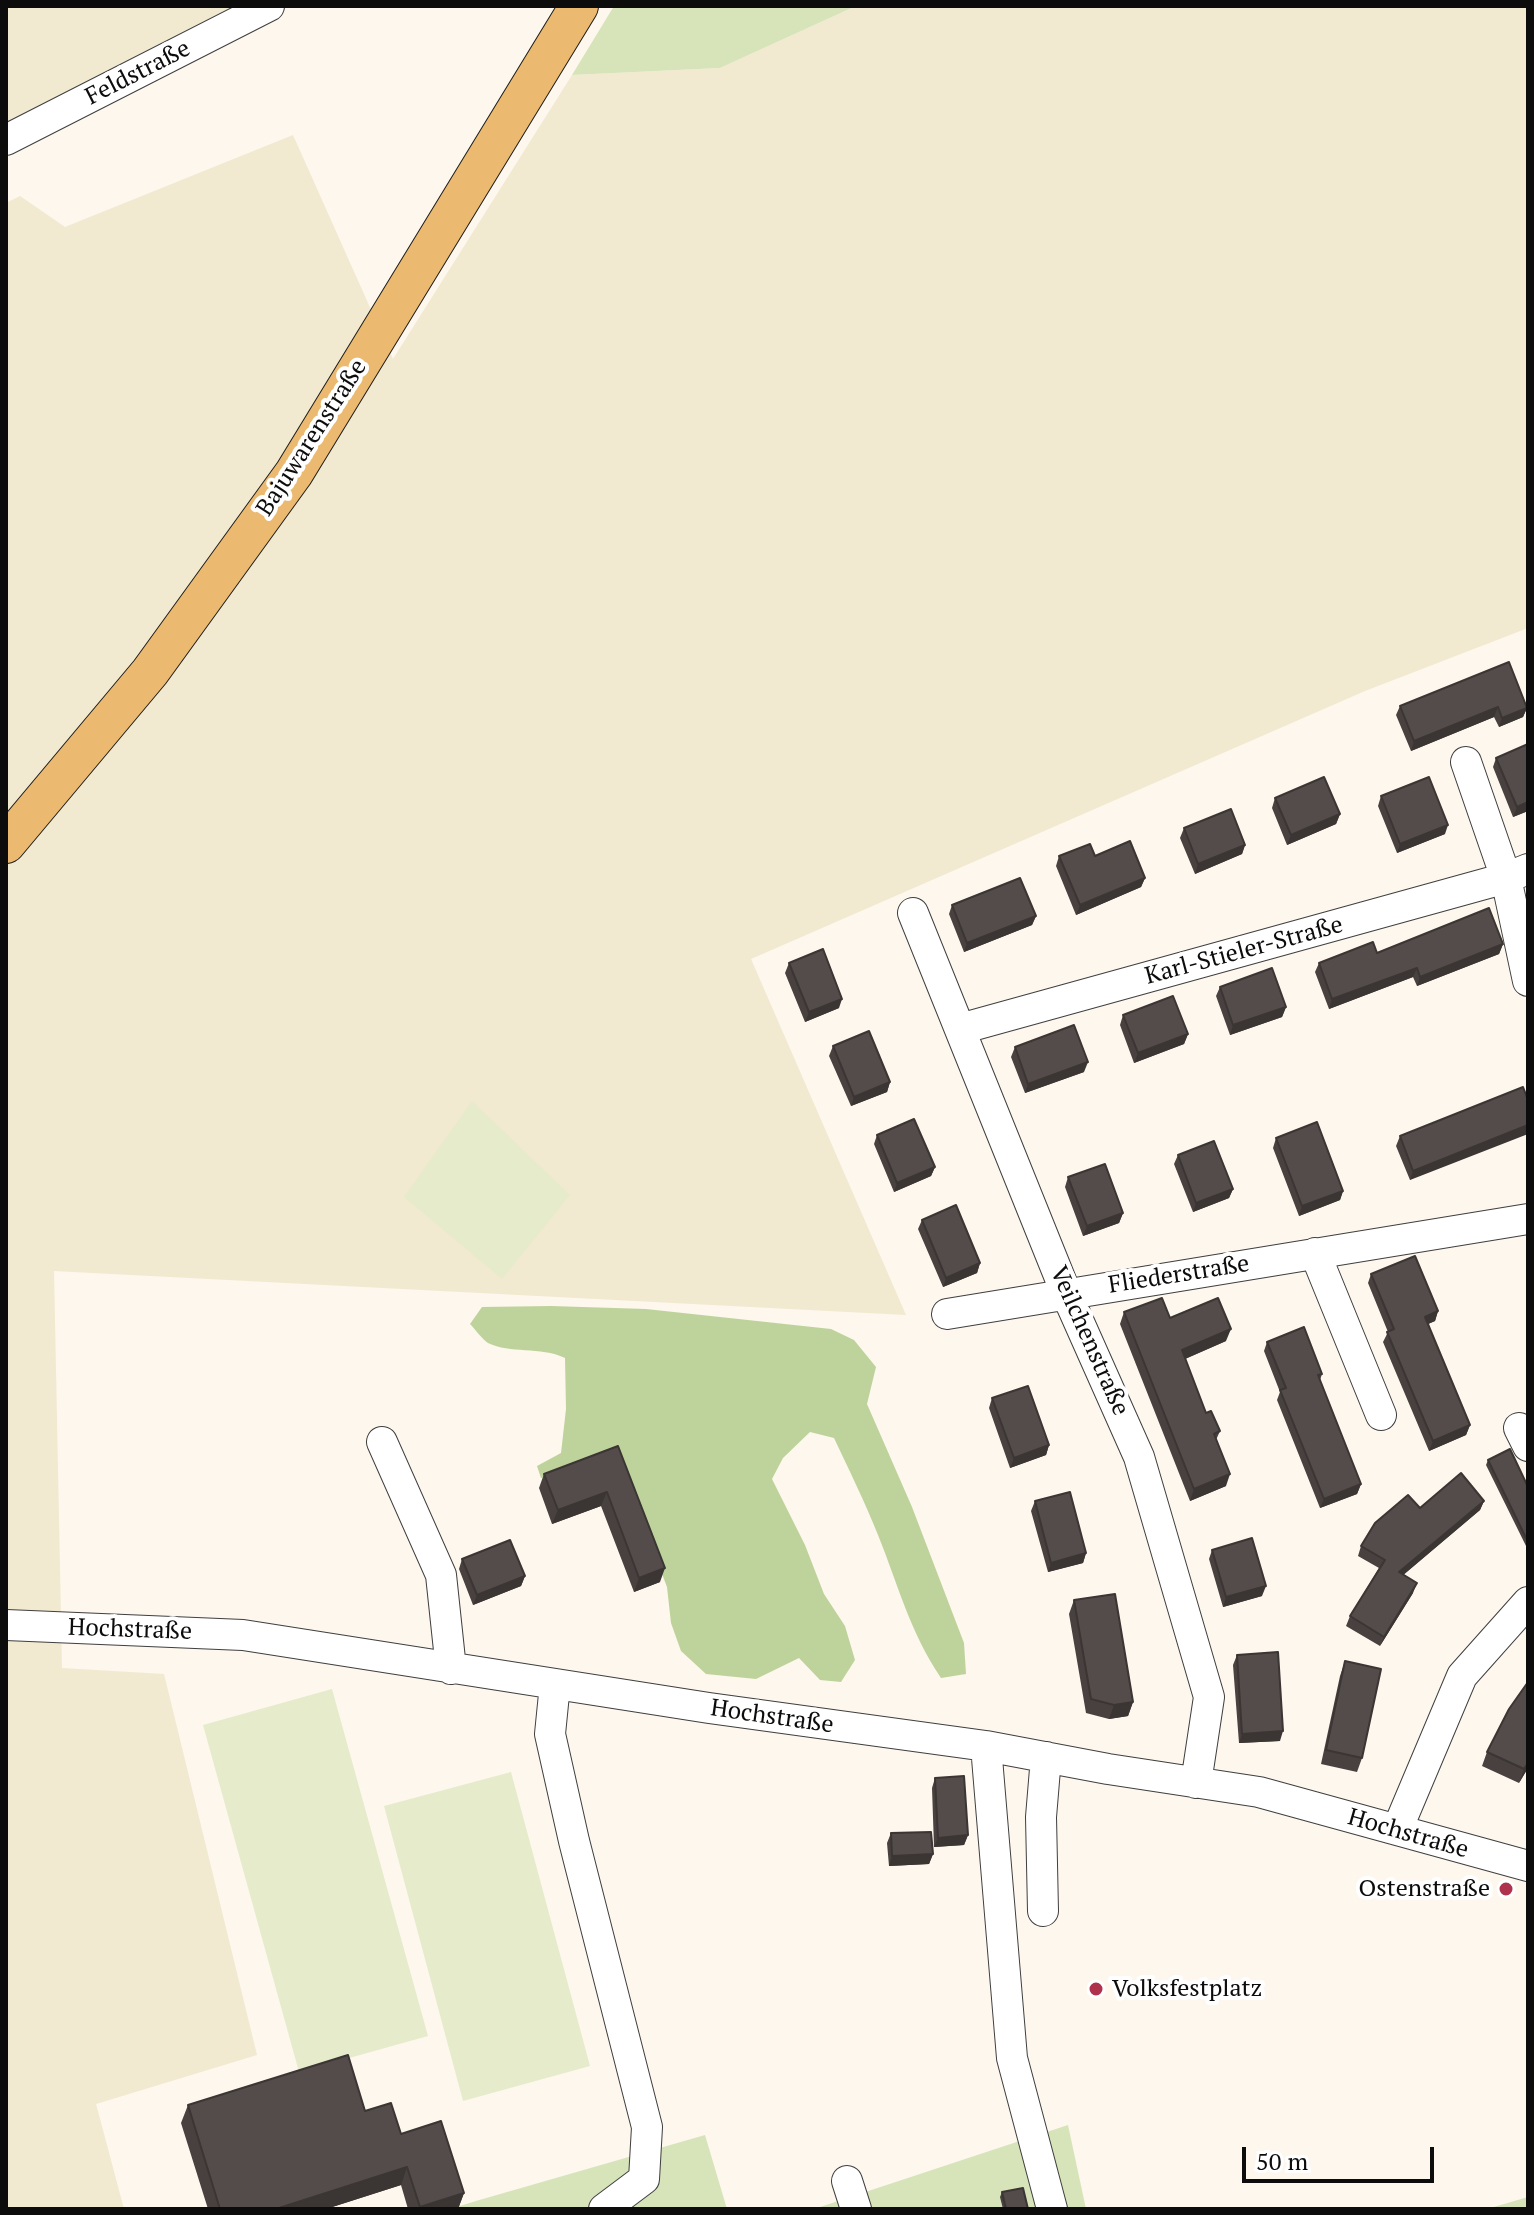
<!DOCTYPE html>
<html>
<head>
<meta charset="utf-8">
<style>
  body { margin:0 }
  #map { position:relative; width:1534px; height:2215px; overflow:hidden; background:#fdf7ed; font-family:"PT Serif",serif }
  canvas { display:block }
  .frame { position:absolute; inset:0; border:8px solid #0c0c0c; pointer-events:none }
  .scale { position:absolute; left:1242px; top:2147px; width:192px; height:36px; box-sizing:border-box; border:4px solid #0c0c0c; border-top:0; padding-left:10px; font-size:24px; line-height:28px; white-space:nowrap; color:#0c0c0c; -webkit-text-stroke:6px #fff; paint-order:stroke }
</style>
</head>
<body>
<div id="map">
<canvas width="1534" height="2215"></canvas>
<div class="frame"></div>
<div class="scale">50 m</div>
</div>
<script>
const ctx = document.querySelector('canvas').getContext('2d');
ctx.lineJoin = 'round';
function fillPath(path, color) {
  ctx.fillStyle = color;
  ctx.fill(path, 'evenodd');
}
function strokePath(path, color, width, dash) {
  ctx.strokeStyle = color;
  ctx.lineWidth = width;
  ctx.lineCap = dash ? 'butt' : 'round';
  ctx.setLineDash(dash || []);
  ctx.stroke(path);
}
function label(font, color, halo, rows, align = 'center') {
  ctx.font = font + ' "PT Serif",serif';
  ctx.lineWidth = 8;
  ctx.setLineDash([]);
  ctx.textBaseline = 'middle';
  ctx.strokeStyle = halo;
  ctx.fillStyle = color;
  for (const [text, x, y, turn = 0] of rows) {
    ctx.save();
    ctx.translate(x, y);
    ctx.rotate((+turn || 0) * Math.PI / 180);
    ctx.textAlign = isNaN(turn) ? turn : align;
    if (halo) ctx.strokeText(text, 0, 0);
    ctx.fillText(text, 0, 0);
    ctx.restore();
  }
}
const farmland = new Path2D(`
  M6 6H253L6 131Z
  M856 6H1528V628L1365 691 751 959 906 1315 54 1271 62 1668 164 1674 257 2055 96 2104 124 2209H6V203L20 196 65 227 293 135 393 359 572 75 720 68Z`);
const green = new Path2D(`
  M614 6H856L720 68 572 75Z
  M1068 2125 1086 2209H814Z
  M705 2135 727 2209H450L476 2201Z
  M1528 2197V2209H1487Z`);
const forest = new Path2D(`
  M551 1306 646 1309 831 1329 854 1340 876 1367 867 1404 912 1507 964 1643 966 1674 941 1678C909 1630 899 1587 878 1535 865 1502 849 1470 834 1438L810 1432 783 1458 772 1479 805 1545 824 1594 845 1626 855 1660 841 1682 820 1680 799 1658 756 1679 706 1674 681 1651 671 1623 667 1587 632 1494 564 1473 541 1478 537 1466 561 1453 566 1409 565 1358C540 1346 510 1354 488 1343 482 1339 475 1329 470 1324L482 1307Z`);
const pitch = new Path2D(`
  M472 1101 570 1195 502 1279 404 1197Z
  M332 1689 428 2036 299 2072 203 1725Z
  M511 1772 590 2066 463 2101 384 1806Z`);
const minor = new Path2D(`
  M6 140 269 6
  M1466 762 1506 878 1528 981
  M913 913 1066 1293 1139 1457 1209 1697 1196 1783
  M960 1029 1506 878 1528 869
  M1315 1253 1381 1415
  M947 1314 1528 1219
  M1519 1428 1528 1446
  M382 1442 441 1575 451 1669
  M6 1625 243 1635 709 1708 986 1746 1108 1769 1259 1792 1528 1866
  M555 1684 550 1734 574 1841 647 2127 644 2179 604 2209
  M986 1746 1012 2058 1052 2209
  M1397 1830 1462 1676 1528 1602
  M1043 1911 1041 1817 1046 1757
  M847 2181 856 2209`);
const major = new Path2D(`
  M6 844 150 672 294 473 579 6`);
const wall = new Path2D(`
  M1400 706 1527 708 1523 717 1499 727 1494 717 1411 751 1396 715Z
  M1528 744V811L1513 817 1493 767 1496 758Z
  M1381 796 1445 834 1397 853 1378 806Z
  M1275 798 1340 814 1336 824 1287 845 1272 808Z
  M1184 828 1245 845 1242 854 1195 874 1180 838Z
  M1059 856H1095L1145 878 1141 887 1076 915 1056 866Z
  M952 905 1036 916 1032 925 964 952 949 914Z
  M1503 944 1499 954 1417 986 1413 977 1329 1009 1315 972 1319 963 1377 953Z
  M789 963 839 1008 805 1022 785 973Z
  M1220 987 1286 1007 1282 1017 1230 1035 1216 996Z
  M1123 1015 1188 1034 1184 1044 1134 1063 1120 1025Z
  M833 1046 890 1082 887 1092 851 1106 829 1056Z
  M1015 1047 1084 1072 1025 1093 1011 1057Z
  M1528 1100 1410 1180 1396 1146 1400 1136Z
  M877 1135 935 1167 931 1176 894 1192 874 1144Z
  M1276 1138 1343 1191 1340 1200 1299 1216 1273 1148Z
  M1178 1155 1233 1189 1229 1198 1193 1212 1174 1164Z
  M1068 1177 1123 1213 1119 1223 1083 1236 1065 1187Z
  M922 1220 980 1263 977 1273 943 1287 918 1229Z
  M1371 1274 1438 1311 1435 1321 1428 1324 1470 1425 1466 1435 1429 1451 1383 1342 1388 1332 1368 1283Z
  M1124 1312 1170 1318 1226 1341 1185 1359 1206 1413 1220 1431 1216 1440 1226 1486 1190 1501 1120 1324Z
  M1267 1342 1322 1374 1320 1380 1361 1484 1357 1494 1320 1508 1277 1400 1280 1392 1264 1351Z
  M992 1398 1049 1445 1046 1455 1010 1468 989 1408Z
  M618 1446 660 1582 634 1592 601 1506 552 1524 539 1488 544 1474Z
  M1488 1460 1528 1487V1550L1486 1465Z
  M1035 1501 1086 1553 1083 1563 1048 1572 1031 1511Z
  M1484 1501 1480 1510 1403 1575 1413 1593 1380 1646 1346 1626 1350 1616 1379 1568 1358 1556 1361 1546 1420 1508Z
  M1212 1550 1262 1596 1223 1607 1209 1559Z
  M462 1559 525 1576 521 1586 473 1605 459 1569Z
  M1074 1600 1133 1702 1128 1716 1109 1719 1086 1713 1069 1614Z
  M1237 1655 1280 1741 1239 1743 1233 1665Z
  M1345 1661 1362 1758 1357 1772 1321 1764 1340 1676Z
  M1528 1682V1768L1519 1783 1482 1766 1487 1752Z
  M935 1778 968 1835 964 1845 934 1847 932 1788Z
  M891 1833 933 1854 929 1864 889 1866 887 1843Z
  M188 2105 365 2111 401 2134 464 2193 458 2209H408L401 2185 326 2209H208L181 2123Z
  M1002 2192 1028 2209H1003L1000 2197Z`);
const shadedWall = new Path2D(`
  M1498 707 1494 717 1411 751 1414 741Z
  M1527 708 1523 717 1499 727 1502 718Z
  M1528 802V811L1513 817 1517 807Z
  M1340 814 1336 824 1287 845 1291 835Z
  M1448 825 1445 834 1397 853 1400 844Z
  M1245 845 1242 854 1195 874 1198 864Z
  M1145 878 1141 887 1076 915 1080 905Z
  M1036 916 1032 925 964 952 967 943Z
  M1503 944 1499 954 1417 986 1420 977Z
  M1417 968 1413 977 1329 1009 1332 999Z
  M842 999 839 1008 805 1022 809 1012Z
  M1286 1007 1282 1017 1230 1035 1233 1025Z
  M1188 1034 1184 1044 1134 1063 1138 1053Z
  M1088 1062 1084 1072 1025 1093 1028 1084Z
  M890 1082 887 1092 851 1106 854 1097Z
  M1528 1125V1134L1410 1180 1413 1171Z
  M935 1167 931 1176 894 1192 897 1183Z
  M1233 1189 1229 1198 1193 1212 1196 1203Z
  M1343 1191 1340 1200 1299 1216 1302 1206Z
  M1123 1213 1119 1223 1083 1236 1087 1226Z
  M980 1263 977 1273 943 1287 946 1278Z
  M1438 1311 1435 1321 1421 1327 1425 1317Z
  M1231 1329 1226 1341 1178 1362 1182 1350Z
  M1470 1425 1466 1435 1429 1451 1433 1441Z
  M1049 1445 1046 1455 1010 1468 1014 1458Z
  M1230 1474 1226 1486 1190 1501 1194 1489Z
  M1361 1484 1357 1494 1320 1508 1324 1499Z
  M607 1492 601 1506 552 1524 558 1510Z
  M1484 1501 1480 1510 1395 1582 1399 1572Z
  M1086 1553 1083 1563 1048 1572 1051 1563Z
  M665 1568 660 1582 634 1592 639 1578Z
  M525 1576 521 1586 473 1605 477 1595Z
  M1417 1583 1413 1593 1380 1646 1384 1637Z
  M1266 1586 1262 1596 1223 1607 1226 1597Z
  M1133 1702 1128 1716 1109 1719 1114 1705Z
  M1283 1731 1280 1741 1239 1743 1242 1734Z
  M1528 1763V1768L1519 1783 1524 1769Z
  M968 1835 964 1845 934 1847 938 1838Z
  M933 1854 929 1864 889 1866 892 1856Z
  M407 2167 401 2185 326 2209H276Z
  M464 2193 458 2209H419L420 2207Z`);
const building = new Path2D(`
  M1509 662 1527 708 1502 718 1498 707 1414 741 1400 706Z
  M1528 744V802L1517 807 1496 758Z
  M1324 777 1340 814 1291 835 1275 798Z
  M1429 777 1448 825 1400 844 1381 796Z
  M1231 809 1245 845 1198 864 1184 828Z
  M1130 841 1145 878 1080 905 1059 856 1090 844 1095 856Z
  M1020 878 1036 916 967 943 952 905Z
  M1489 908 1503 944 1420 977 1417 968 1332 999 1319 963 1373 942 1377 953Z
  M823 949 842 999 809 1012 789 963Z
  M1272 968 1286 1007 1233 1025 1220 987Z
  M1173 996 1188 1034 1138 1053 1123 1015Z
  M1074 1025 1088 1062 1028 1084 1015 1047Z
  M869 1031 890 1082 854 1097 833 1046Z
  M1523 1087 1528 1100V1125L1413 1171 1400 1136Z
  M914 1119 935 1167 897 1183 877 1135Z
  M1317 1122 1343 1191 1302 1206 1276 1138Z
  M1214 1141 1233 1189 1196 1203 1178 1155Z
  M1105 1164 1123 1213 1087 1226 1068 1177Z
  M956 1205 980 1263 946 1278 922 1220Z
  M1415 1256 1438 1311 1425 1317 1470 1425 1433 1441 1387 1332 1394 1329 1371 1274Z
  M1162 1298 1170 1318 1218 1298 1231 1329 1182 1350 1206 1413 1211 1411 1220 1431 1214 1434 1230 1474 1194 1489 1124 1312Z
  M1304 1327 1322 1374 1318 1375 1361 1484 1324 1499 1280 1390 1286 1388 1267 1342Z
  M1028 1386 1049 1445 1014 1458 992 1398Z
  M618 1446 665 1568 639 1578 607 1492 558 1510 544 1474Z
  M1510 1449 1528 1487V1542L1488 1460Z
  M1461 1473 1484 1501 1399 1572 1417 1583 1384 1637 1350 1616 1385 1560 1361 1546 1375 1523 1408 1495 1420 1508Z
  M1070 1492 1086 1553 1051 1563 1035 1501Z
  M1252 1538 1266 1586 1226 1597 1212 1550Z
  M510 1540 525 1576 477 1595 462 1559Z
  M1115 1594 1133 1702 1114 1705 1091 1699 1074 1600Z
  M1278 1652 1283 1731 1242 1734 1237 1655Z
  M1345 1661 1381 1669 1362 1758 1326 1750Z
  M1528 1682V1763L1524 1769 1487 1752 1509 1709Z
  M964 1776 968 1835 938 1838 935 1778Z
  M931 1832 933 1854 892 1856 891 1833Z
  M348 2055 365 2111 391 2103 401 2134 441 2121 464 2193 420 2207 407 2167 276 2209H220L188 2105Z
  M1023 2188 1028 2209H1006L1002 2192Z`);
const markers = [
  [1506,1889,8,"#af324c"],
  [1096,1989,8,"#af324c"]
];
const streetNames = [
  ["Feldstraße",138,73,-27],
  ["Bajuwarenstraße",312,438,-57],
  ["Karl-Stieler-Straße",1244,951,-15],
  ["Fliederstraße",1179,1275,-9],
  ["Veilchenstraße",1089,1341,66],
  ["Hochstraße",130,1630,2],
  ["Hochstraße",772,1717,8],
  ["Hochstraße",1408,1834,16]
];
const poiNames = [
  ["Ostenstraße",1490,1889],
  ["Volksfestplatz",1112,1989,"left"]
];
fillPath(farmland, '#f1e9d0');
fillPath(green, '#d7e4ba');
fillPath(forest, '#bed39b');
fillPath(pitch, '#e6eccb');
strokePath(minor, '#3f3f3f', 32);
strokePath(major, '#1d1d1d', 40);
strokePath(minor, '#fff', 30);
strokePath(major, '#ebb96f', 38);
fillPath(wall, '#484140');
fillPath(shadedWall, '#3b3534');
fillPath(building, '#544c4a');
strokePath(building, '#3b3534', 2);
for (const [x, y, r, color] of markers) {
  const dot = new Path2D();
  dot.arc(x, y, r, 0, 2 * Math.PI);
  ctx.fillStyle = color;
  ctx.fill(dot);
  strokePath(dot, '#fff', 3);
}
label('24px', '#0c0c0c', '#fff', streetNames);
label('24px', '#0c0c0c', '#fff', poiNames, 'right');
</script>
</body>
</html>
